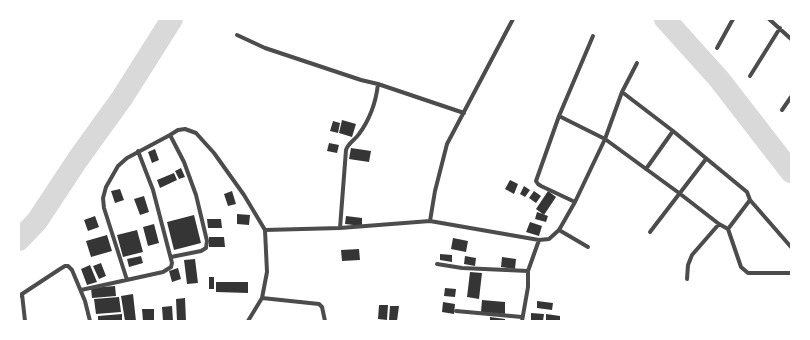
<!DOCTYPE html>
<html>
<head>
<meta charset="utf-8">
<style>
  body { margin:0 }
  #map { position:relative; width:810px; height:340px; overflow:hidden; background:#fff; font-family:"DM Sans",sans-serif }
  canvas { display:block }
  .frame { position:absolute; inset:0; border:20px solid #fff; pointer-events:none }
</style>
</head>
<body>
<div id="map">
<canvas width="810" height="340"></canvas>
<div class="frame"></div>
</div>
<script>
const ctx = document.querySelector('canvas').getContext('2d');
ctx.lineJoin = 'round';
function strokePath(path, color, width, dash) {
  ctx.strokeStyle = color;
  ctx.lineWidth = width;
  ctx.lineCap = dash ? 'butt' : 'round';
  ctx.setLineDash(dash || []);
  ctx.stroke(path);
}
function fillPath(path, color) {
  ctx.fillStyle = color;
  ctx.fill(path, 'evenodd');
}
const river = new Path2D(`
  M665 19 719 79 791 172
  M19 240 37 221 78 159 122 98 172 19`);
const building = new Path2D(`
  M342 120 356 124 352 137 339 133Z
  M333 121 340 123 338 133 330 131Z
  M329 143 339 145 337 153 327 151Z
  M351 148 371 151 369 162 349 159Z
  M155 149 159 160 152 163 148 152Z
  M181 168 185 177 179 179 175 171Z
  M174 173 177 180 160 188 157 180Z
  M510 180 518 184 514 194 505 189Z
  M524 186 530 190 525 197 520 194Z
  M120 189 124 200 115 203 111 191Z
  M232 191 236 204 228 206 224 194Z
  M534 191 541 196 536 203 529 198Z
  M548 191 556 197 544 215 536 209Z
  M144 196 149 212 140 215 134 199Z
  M537 212 548 216 546 222 535 219Z
  M237 214 250 215 249 225 237 224Z
  M194 215 201 243 174 250 167 222Z
  M95 216 99 227 88 231 84 220Z
  M346 216 362 218V226L345 224Z
  M207 219H221L222 228H208Z
  M530 222 542 226 539 236 526 232Z
  M154 224 159 243 148 246 143 227Z
  M137 230 143 252 123 257 117 235Z
  M107 235 112 251 91 257 86 241Z
  M209 237H224L225 247H209Z
  M453 238 468 241 466 252 451 249Z
  M359 249 360 260 342 261 341 250Z
  M440 254 452 255V262L440 260Z
  M141 256 143 263 129 267 127 259Z
  M465 256 476 258 475 266 464 264Z
  M502 257 516 259 515 269 501 267Z
  M195 259 198 283 187 284 184 260Z
  M101 263 106 276 99 279 93 266Z
  M90 265 97 282 87 285 81 269Z
  M178 268 181 279 172 282 169 271Z
  M470 272 482 273 479 299 467 297Z
  M209 277H214V289H209Z
  M216 282H248V293L216 292Z
  M115 286 116 296 92 298 91 288Z
  M445 288 456 289 455 297 444 296Z
  M133 294 136 321H125L121 296Z
  M119 297 121 312 96 314 94 299Z
  M185 298 186 321H177L176 299Z
  M482 300 505 302V314L481 312Z
  M537 301 553 303 552 310 537 308Z
  M443 302 455 304 454 314 442 312Z
  M379 305H388L387 320 378 319Z
  M172 306 173 321H163L162 307Z
  M390 306H399L397 321 389 320Z
  M142 309H154V321H143Z
  M531 313 544 314 543 321H531Z
  M122 314V321H98V316Z
  M546 314 560 316V321H546Z
  M490 317 505 319V321H490Z`);
const minor = new Path2D(`
  M769 19 791 39
  M237 35 265 48 361 80 378 84C376 102 370 119 359 134 355 140 348 143 346 150L340 228
  M717 48 733 19
  M750 76 780 28
  M378 84 464 113
  M622 92 673 131 646 169
  M782 110 791 97
  M559 116 605 139 679 193 719 224 728 229 741 267 748 273H791
  M673 131 747 192 750 200 728 229
  M170 135 184 162 196 195 207 241 206 248 201 251 171 257
  M750 200 791 247
  M575 202 541 186 538 184 536 181 559 116 593 36
  M430 221 435 191 447 144 513 19
  M265 230 340 228 430 221 539 240 549 239 559 230 575 202 605 139 622 92 637 63
  M559 230 588 247
  M650 232 706 159
  M437 264 462 268 528 271
  M687 279 688 265 692 255 719 224
  M127 280 104 208 103 198 106 187 118 166 127 158 170 135 178 130 185 129 196 133 214 153 244 195 265 230 267 272 262 298 248 321
  M81 290 163 272 171 267 172 263 153 190 138 151
  M22 294 25 321
  M19 296 60 269 65 266H68L72 270 85 301 90 321
  M262 298 319 304 322 307 325 321
  M456 311 522 317
  M522 321 528 287V271L539 240`);
strokePath(river, '#d9d9d9', 22);
fillPath(building, '#353535');
strokePath(minor, '#4c4c4c', 4);
</script>
</body>
</html>
